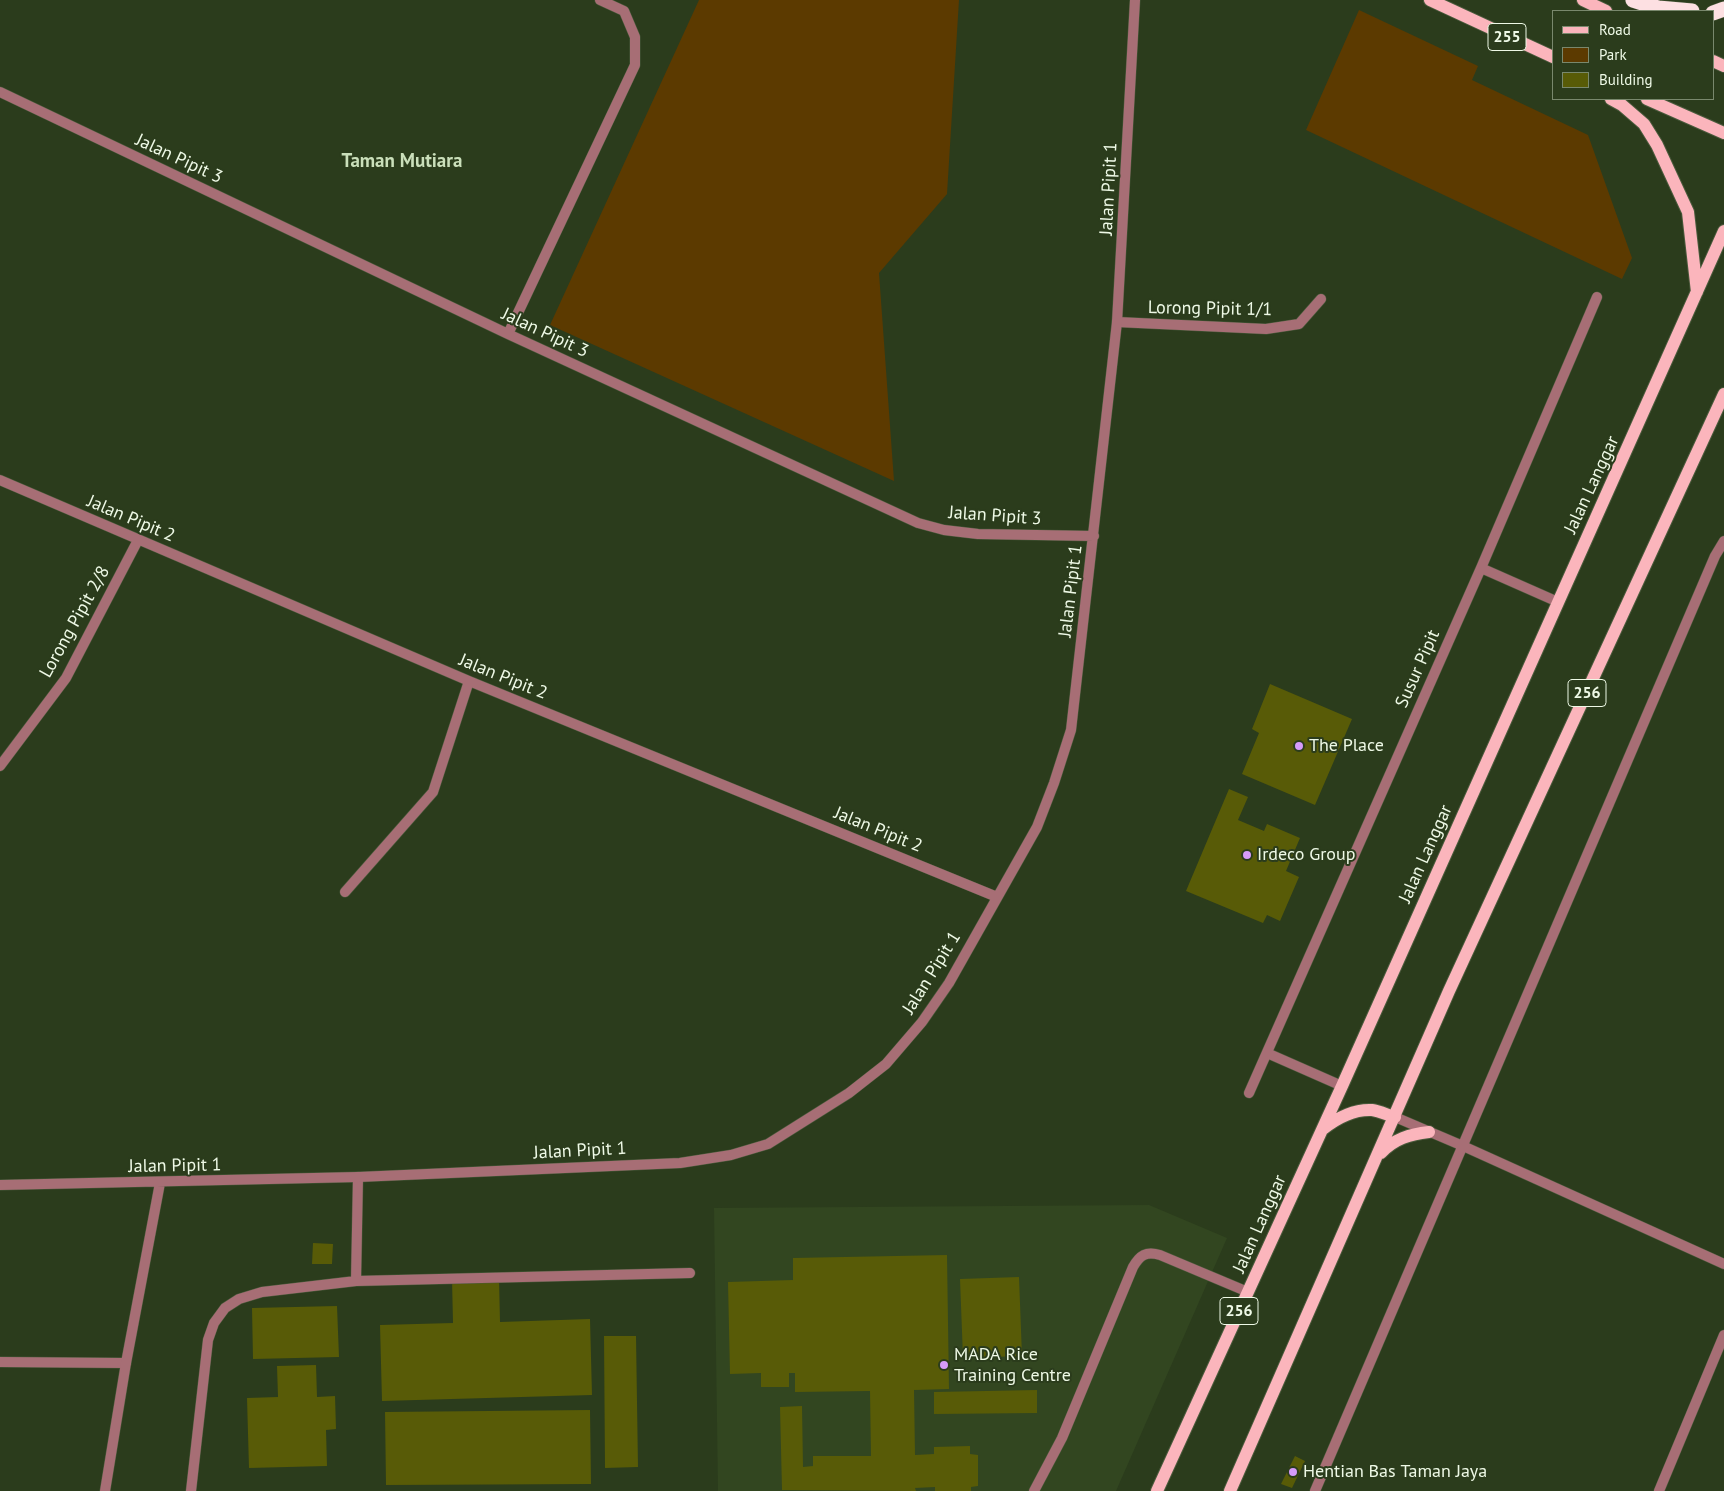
<!DOCTYPE html>
<html>
<head>
<meta charset="utf-8">
<style>
  body { margin:0 }
  #map { position:relative; width:1724px; height:1491px; overflow:hidden; background:#2b3c1c; font-family:"PT Sans",sans-serif }
  canvas { display:block }
  .legend { position:absolute; left:1552px; top:10px; width:162px; height:90px; box-sizing:border-box; background:#2b3c1c; border:1px solid #79886d; margin:0; padding:6px 9px; list-style:none; font-size:15px; color:#eef9e6 }
  .legend li { display:flex; align-items:center; gap:10px; height:25px }
  .legend b { width:25px; border:1px solid #79886d }
</style>
</head>
<body>
<div id="map">
<canvas width="1724" height="1491"></canvas>
<ul class="legend">
<li><b style="height:6px;background:#fbb5bc"></b>Road</li>
<li><b style="height:14px;background:#5c3a00"></b>Park</li>
<li><b style="height:14px;background:#585b07"></b>Building</li>
</ul>
</div>
<script>
const ctx = document.querySelector('canvas').getContext('2d');
ctx.lineJoin = 'round';
function fillPath(path, color) {
  ctx.fillStyle = color;
  ctx.fill(path, 'evenodd');
}
function strokePath(path, color, width, dash) {
  ctx.strokeStyle = color;
  ctx.lineWidth = width;
  ctx.lineCap = dash ? 'butt' : 'round';
  ctx.setLineDash(dash || []);
  ctx.stroke(path);
}
function label(font, color, halo, rows, align = 'center') {
  ctx.font = font + ' "PT Sans",sans-serif';
  ctx.lineWidth = 4;
  ctx.setLineDash([]);
  ctx.textBaseline = 'middle';
  ctx.strokeStyle = halo;
  ctx.fillStyle = color;
  for (const [text, x, y, turn = 0] of rows) {
    ctx.save();
    ctx.translate(x, y);
    ctx.rotate((+turn || 0) * Math.PI / 180);
    ctx.textAlign = isNaN(turn) ? turn : align;
    if (halo) ctx.strokeText(text, 0, 0);
    ctx.fillText(text, 0, 0);
    ctx.restore();
  }
}
const built = new Path2D(`
  M1149 1205 1227 1238 1116 1491H718L714 1208Z`);
const green = new Path2D(`
  M699 0H959L947 194 879 273 894 481 550 325Z
  M1359 10 1478 66 1472 80 1588 135 1632 258 1622 279 1306 130Z`);
const building = new Path2D(`
  M1270 684 1352 719 1315 805 1242 774 1259 733 1252 729Z
  M1229 789 1248 797 1238 820 1264 831 1267 824 1300 838 1286 871 1299 877 1280 921 1267 915 1263 923 1186 891Z
  M313 1243 333 1244 332 1264H312Z
  M947 1255 949 1389 914 1390 915 1455 934 1454V1447L970 1446V1454L978 1455V1486L971 1487V1491H935V1487L915 1488 916 1491 782 1490 780 1407 802 1406 803 1467 813 1466V1456H871L870 1391 795 1392V1373H789V1387H761V1373L730 1374 728 1282 793 1280V1258Z
  M1019 1277 1022 1356 963 1358 960 1279Z
  M499 1278 500 1322 590 1319 592 1395 382 1401 380 1325 453 1323 452 1279Z
  M337 1306 339 1357 253 1359 252 1308Z
  M604 1336H636L638 1467 605 1468Z
  M316 1365 317 1397 335 1396 336 1429 326 1430 327 1466 249 1468 247 1398 278 1397 277 1366Z
  M1037 1390V1413L934 1414V1392Z
  M590 1410 591 1484 386 1485 385 1412Z
  M1295 1456 1305 1461 1292 1488 1281 1484Z`);
const lane = new Path2D(`
  M1117 322 1266 329 1299 324 1321 299
  M356 1281 358 1177
  M0 1362 126 1363
  M191 1491 208 1340 214 1323 225 1308 239 1299 262 1292 356 1281 690 1273
  M1034 1491 1062 1438 1133 1267C1140 1255 1146 1251 1160 1255L1248 1292`);
const street = new Path2D(`
  M0 92 508 334 918 523 944 530 978 534 1094 536
  M508 334 635 65V37L624 11 600 0
  M0 480 469 681 997 897
  M1481 568 1558 602
  M0 766 66 678 138 540
  M345 892 433 792 469 681
  M1267 1053 1342 1086
  M1249 1093 1481 568 1597 297
  M1395 1117 1463 1146 1724 1264
  M0 1185 358 1177 680 1163 731 1155 768 1144 849 1093 886 1064 922 1022 949 983 1037 827 1054 783 1071 730 1117 322 1135 0
  M105 1491 126 1363 160 1183
  M1315 1491 1715 556 1724 541
  M1659 1491 1724 1335`);
const primary = new Path2D(`
  M1430 0 1553 57
  M1583 0 1606 11
  M1713 61 1724 66
  M1611 99 1622 105 1644 124 1657 145 1688 212 1697 292
  M1647 99 1724 133
  M1323 1129C1337 1118 1353 1109 1372 1110 1379 1111 1388 1115 1395 1117
  M1381 1153C1394 1139 1410 1134 1429 1132
  M1157 1491 1342 1086 1724 231
  M1230 1491 1449 991 1724 394`);
const highway = new Path2D(`
  M1633 0 1658 8 1692 11
  M1713 13 1724 9`);
const markers = [
  [1299,746,5,"#d69bfa"],
  [1247,855,5,"#d69bfa"],
  [944,1365,5,"#d69bfa"],
  [1293,1472,5,"#d69bfa"]
];
const shields = [
  [1507,37,38],
  [1587,693,38],
  [1239,1311,38]
];
const shieldNames = [
  ["255",1507,37],
  ["256",1587,693],
  ["256",1239,1311]
];
const streetNames = [
  ["Jalan Pipit 3",179,159,25],
  ["Jalan Pipit 1",1109,189,-87],
  ["Lorong Pipit 1/1",1210,309,1],
  ["Jalan Pipit 3",545,333,25],
  ["Jalan Langgar",1592,485,-65],
  ["Jalan Pipit 3",995,516,4],
  ["Jalan Pipit 2",131,519,23],
  ["Jalan Pipit 1",1071,591,-83],
  ["Lorong Pipit 2/8",75,622,-61],
  ["Susur Pipit",1418,669,-66],
  ["Jalan Pipit 2",503,677,22],
  ["Jalan Pipit 2",878,830,22],
  ["Jalan Langgar",1426,854,-66],
  ["Jalan Pipit 1",932,973,-58],
  ["Jalan Pipit 1",580,1151,-3],
  ["Jalan Pipit 1",175,1166,-1],
  ["Jalan Langgar",1260,1224,-66]
];
const poiNames = [
  ["The Place",1309,746],
  ["Irdeco Group",1257,855],
  ["MADA Rice",954,1355],
  ["Training Centre",954,1376],
  ["Hentian Bas Taman Jaya",1303,1472]
];
const neighbourhoodNames = [
  ["Taman Mutiara",402,162]
];
fillPath(built, '#324620');
fillPath(green, '#5c3a00');
fillPath(building, '#585b07');
strokePath(lane, '#4a5a3c', 11);
strokePath(street, '#4a5a3c', 11);
strokePath(primary, '#4a5a3c', 14);
strokePath(highway, '#4a5a3c', 16);
strokePath(lane, '#a76e75', 10);
strokePath(street, '#a76e75', 10);
strokePath(primary, '#fbb5bc', 12);
strokePath(highway, '#fde0e2', 15);
for (const [x, y, r, color] of markers) {
  const dot = new Path2D();
  dot.arc(x, y, r, 0, 2 * Math.PI);
  ctx.fillStyle = color;
  ctx.fill(dot);
  strokePath(dot, '#2b3c1c', 2);
}
for (const [x, y, w] of shields) {
  const box = new Path2D();
  box.roundRect(x - w / 2, y - 13.5, w, 27, 4);
  ctx.fillStyle = '#2b3c1c';
  ctx.fill(box);
  strokePath(box, '#eef9e6', 1);
}
label('bold 16px', '#eef9e6', null, shieldNames);
label('18px', '#eef9e6', '#2b3c1c', streetNames);
label('18px', '#eef9e6', '#2b3c1c', poiNames, 'left');
label('bold 19px', '#cadfba', '#2b3c1c', neighbourhoodNames);
</script>
</body>
</html>
